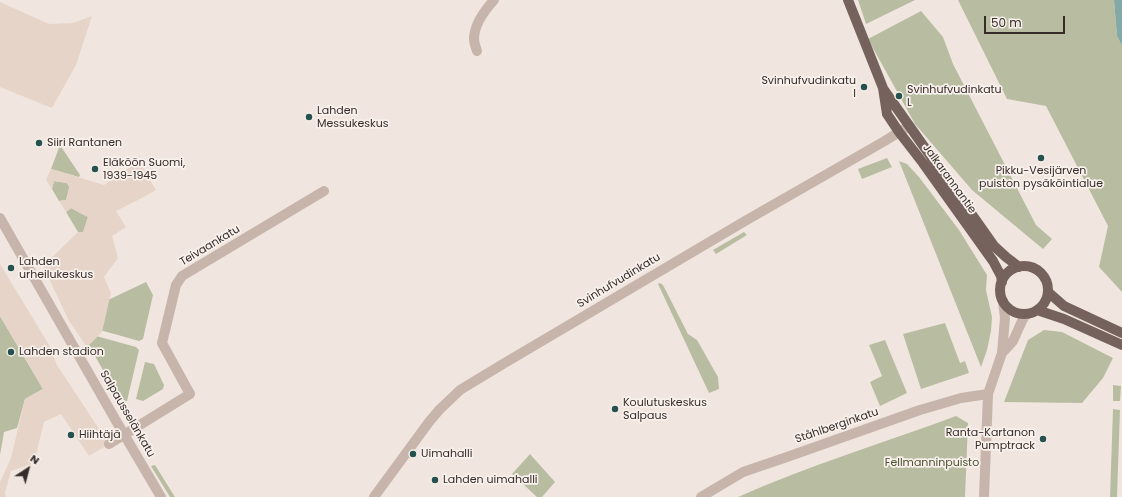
<!DOCTYPE html>
<html>
<head>
<meta charset="utf-8">
<style>
  body { margin:0 }
  #map { position:relative; width:1122px; height:497px; overflow:hidden; background:#f0e6df; font-family:Poppins,sans-serif }
  canvas { display:block }
  .north { position:absolute; left:8px; top:449px; width:40px; height:40px; -webkit-text-stroke:3px #f8f0eb; paint-order:stroke; rotate:36deg; font-size:11px; font-weight:700; line-height:16px; text-align:center; color:#362c2a }
  .north::after { content:''; display:block; margin:auto; width:14px; height:18px; background:#362c2a; clip-path:polygon(50% 0,100% 100%,50% 72%,0 100%) }
  .scale { position:absolute; left:984px; top:16px; width:81px; height:18px; box-sizing:border-box; border:2px solid #362c2a; border-top:0; padding-left:5px; font-size:12px; line-height:14px; white-space:nowrap; color:#362c2a; -webkit-text-stroke:3px #f8f0eb; paint-order:stroke }
</style>
</head>
<body>
<div id="map">
<canvas width="1122" height="497"></canvas>
<div class="north">N</div>
<div class="scale">50 m</div>
</div>
<script>
const ctx = document.querySelector('canvas').getContext('2d');
ctx.lineJoin = 'round';
function fillPath(path, color) {
  ctx.fillStyle = color;
  ctx.fill(path, 'evenodd');
}
function strokePath(path, color, width, dash) {
  ctx.strokeStyle = color;
  ctx.lineWidth = width;
  ctx.lineCap = dash ? 'butt' : 'round';
  ctx.setLineDash(dash || []);
  ctx.stroke(path);
}
function label(font, color, halo, rows, align = 'center') {
  ctx.font = font + ' Poppins,sans-serif';
  ctx.lineWidth = 3.5;
  ctx.setLineDash([]);
  ctx.textBaseline = 'middle';
  ctx.strokeStyle = halo;
  ctx.fillStyle = color;
  for (const [text, x, y, turn = 0] of rows) {
    ctx.save();
    ctx.translate(x, y);
    ctx.rotate((+turn || 0) * Math.PI / 180);
    ctx.textAlign = isNaN(turn) ? turn : align;
    if (halo) ctx.strokeText(text, 0, 0);
    ctx.fillText(text, 0, 0);
    ctx.restore();
  }
}
const green = new Path2D(`
  M858 0H915L866 24Z
  M958 0H1114L1117 36 1122 46V292L1099 267 1108 226 1046 106 1007 99Z
  M921 11 943 37 953 64 1036 225 1052 239 1043 249 972 190 915 124 868 39Z
  M60 145 80 175 79 177 51 169Z
  M887 158 892 167 862 179 858 169Z
  M899 161 907 164 919 177 959 230 987 275 986 290 992 317 991 331 987 350 981 367Z
  M54 181 67 183 70 187 66 200 59 201 52 189Z
  M71 208 88 217 83 233 78 232 66 212Z
  M744 232 747 235 716 254 713 250Z
  M146 282 153 295 143 339 139 341 100 330 106 301Z
  M660 283 663 285 688 334 697 340 718 377 719 389 709 393 658 284Z
  M0 316 43 389 25 399 17 428 4 432 0 455Z
  M945 323 960 363 965 361 969 373 921 389 903 334Z
  M1044 330 1062 332 1113 358 1103 378 1082 403 1004 402 1028 340Z
  M89 334 136 347 139 350 127 401 121 402 86 340Z
  M885 340 907 393 880 406 870 382 882 376 869 345Z
  M145 362 154 364 164 385 163 389 143 401 136 399Z
  M1113 385 1121 386 1120 401H1113Z
  M1113 409 1120 410 1117 497H1110Z
  M956 416 968 423 965 497H738C809 465 884 443 956 416Z
  M530 454 555 482 542 497H537L512 474Z
  M155 465 175 497H170L151 466Z`);
const plaza = new Path2D(`
  M0 2 49 24 73 23 92 16 76 65 52 108 0 87Z
  M139 161 156 190 140 199 116 211 126 227 112 236 118 258 104 277 111 293 102 332 87 347 69 321 43 266 78 232H83L88 217 71 208 66 212 59 201 66 200 69 187 67 183 54 181 52 189 46 180 51 169 104 185Z
  M0 264 49 345 57 365 109 444 89 456 61 414 44 422 34 463 11 471 5 493 6 497H0V482L11 458 25 399 43 389 0 316Z`);
const water = new Path2D(`
  M1114 0H1122V46L1117 36Z`);
const minor = new Path2D(`
  M477 51C476 48 474 43 474 39 474 25 485 10 494 0
  M0 218 115 419 161 497
  M1002 353 1013 341 1022 321 1026 314
  M109 444 190 394 162 343 176 285 182 276 324 191
  M374 497 429 422 440 409 460 390 503 364 745 221 883 142 909 126
  M701 497 743 472 787 457 920 410 961 398 988 394
  M984 497 988 394 1002 353 1005 318 1003 301`);
const major = new Path2D(`
  M848 0 883 88 887 114 899 132 923 163 993 261 1001 276 1002 282
  M884 90 994 246 1006 257 1019 267
  M1000 290a24 24 0 1 1 48 0a24 24 0 1 1-48 0Z
  M1048 292 1064 306 1122 333
  M1037 310 1064 319 1122 345`);
const markers = [
  [864,87,4,"#25524f"],
  [899,96,4,"#25524f"],
  [309,117,4,"#25524f"],
  [39,143,4,"#25524f"],
  [1041,158,4,"#25524f"],
  [95,169,4,"#25524f"],
  [11,268,4,"#25524f"],
  [11,352,4,"#25524f"],
  [615,409,4,"#25524f"],
  [71,435,4,"#25524f"],
  [1043,439,4,"#25524f"],
  [413,454,4,"#25524f"],
  [435,480,4,"#25524f"]
];
const poiNames = [
  ["Svinhufvudinkatu",856,81,"right"],
  ["I",856,94,"right"],
  ["Svinhufvudinkatu",907,90],
  ["L",907,103],
  ["Lahden",317,111],
  ["Messukeskus",317,124],
  ["Siiri Rantanen",47,143],
  ["Eläköön Suomi,",103,163],
  ["1939-1945",103,176],
  ["Pikku-Vesijärven",1041,171,"center"],
  ["puiston pysäköintialue",1041,184,"center"],
  ["Lahden",19,262],
  ["urheilukeskus",19,275],
  ["Lahden stadion",19,352],
  ["Koulutuskeskus",623,403],
  ["Salpaus",623,416],
  ["Ranta-Kartanon",1035,433,"right"],
  ["Pumptrack",1035,446,"right"],
  ["Hiihtäjä",79,435],
  ["Uimahalli",421,454],
  ["Lahden uimahalli",443,480]
];
const streetNames = [
  ["Jalkarannantie",949,179,54],
  ["Teivaankatu",210,246,-31],
  ["Svinhufvudinkatu",619,281,-31],
  ["Salpausselänkatu",127,414,60],
  ["Ståhlberginkatu",837,426,-19]
];
const parkNames = [
  ["Fellmanninpuisto",932,463]
];
fillPath(green, '#b8bda1');
fillPath(plaza, '#e6d4c8');
fillPath(water, '#82a9a5');
strokePath(minor, '#c7b5ac', 10);
strokePath(major, '#76625d', 10);
for (const [x, y, r, color] of markers) {
  const dot = new Path2D();
  dot.arc(x, y, r, 0, 2 * Math.PI);
  ctx.fillStyle = color;
  ctx.fill(dot);
  strokePath(dot, '#f8f0eb', 1.5);
}
label('11px', '#362c2a', '#f8f0eb', poiNames, 'left');
label('11px', '#362c2a', '#f8f0eb', streetNames);
label('11px', '#4a5131', '#f8f0eb', parkNames);
</script>
</body>
</html>
